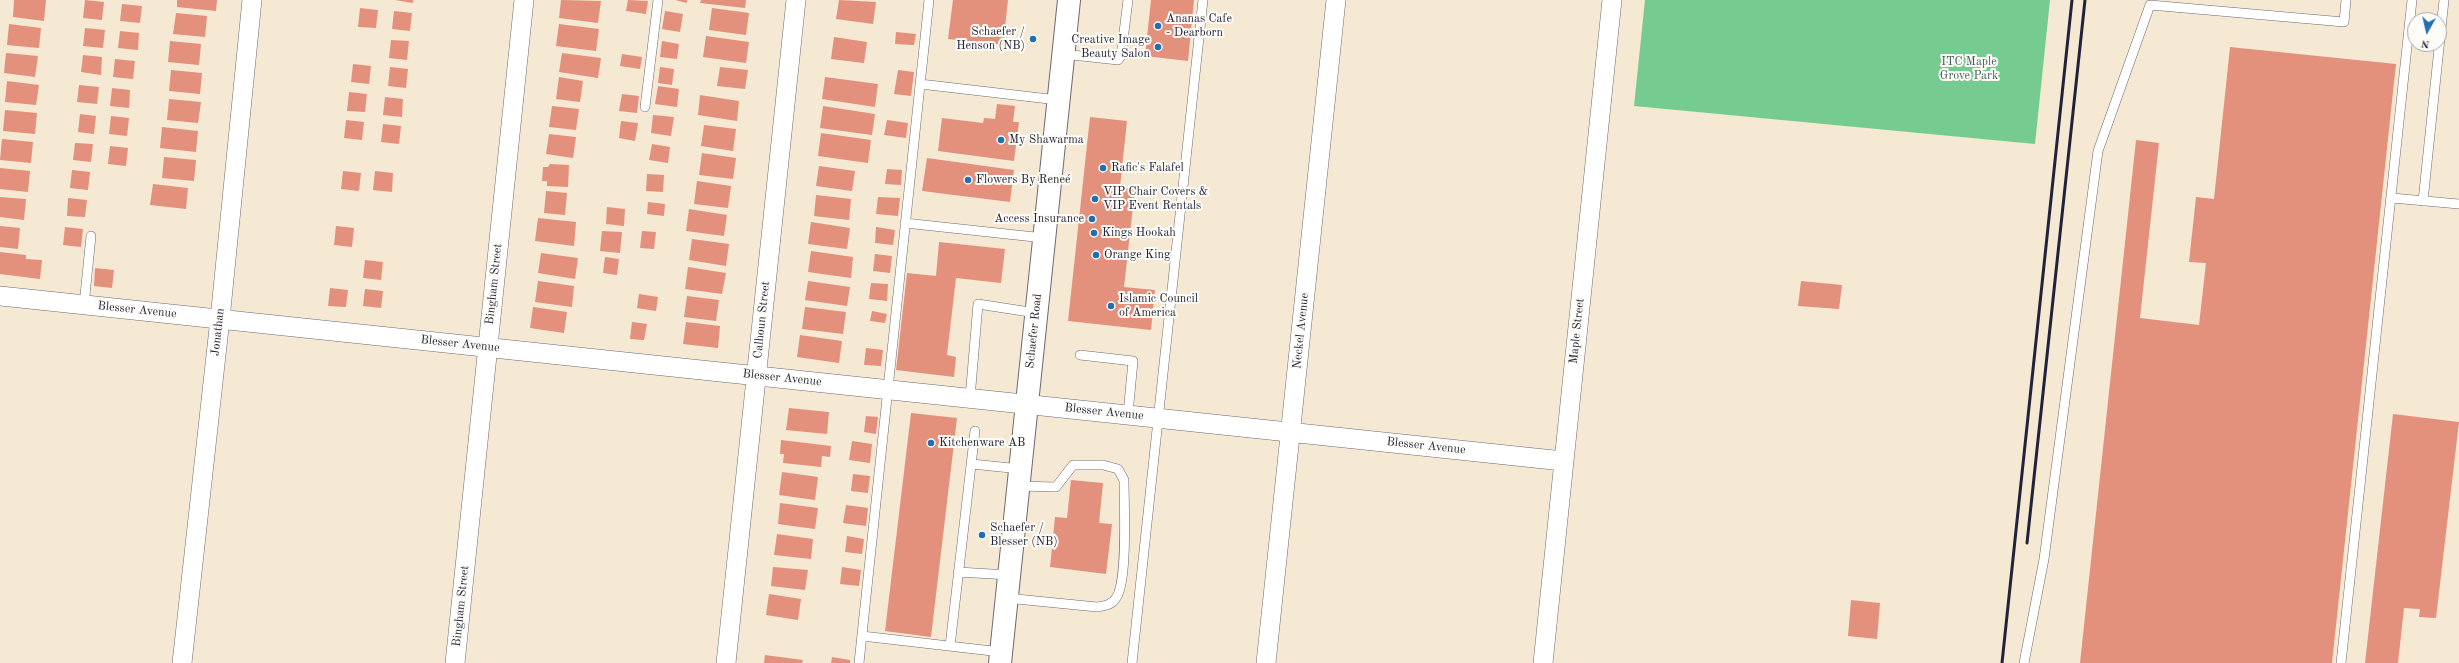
<!DOCTYPE html>
<html>
<head>
<meta charset="utf-8">
<style>
  body { margin:0 }
  #map { position:relative; width:2459px; height:663px; overflow:hidden; background:#f6e9d4; font-family:"Old Standard TT",serif }
  canvas { display:block }
  .north { position:absolute; left:2407px; top:12px; width:40px; height:40px; box-sizing:border-box; background:#fdfcf7; border:1px solid #a5a5ac; border-radius:50%; rotate:188deg; font-size:11px; font-weight:700; line-height:16px; text-align:center; color:#22223b }
  .north::after { content:''; display:block; margin:auto; width:14px; height:18px; background:#1f6fb2; clip-path:polygon(50% 0,100% 100%,50% 72%,0 100%) }
</style>
</head>
<body>
<div id="map">
<canvas width="2459" height="663"></canvas>
<div class="north">N</div>
</div>
<script>
const ctx = document.querySelector('canvas').getContext('2d');
ctx.lineJoin = 'round';
function fillPath(path, color) {
  ctx.fillStyle = color;
  ctx.fill(path, 'evenodd');
}
function strokePath(path, color, width, dash) {
  ctx.strokeStyle = color;
  ctx.lineWidth = width;
  ctx.lineCap = dash ? 'butt' : 'round';
  ctx.setLineDash(dash || []);
  ctx.stroke(path);
}
function label(font, color, halo, rows, align = 'center') {
  ctx.font = font + ' "Old Standard TT",serif';
  ctx.lineWidth = 4;
  ctx.setLineDash([]);
  ctx.textBaseline = 'middle';
  ctx.strokeStyle = halo;
  ctx.fillStyle = color;
  for (const [text, x, y, turn = 0] of rows) {
    ctx.save();
    ctx.translate(x, y);
    ctx.rotate((+turn || 0) * Math.PI / 180);
    ctx.textAlign = isNaN(turn) ? turn : align;
    if (halo) ctx.strokeText(text, 0, 0);
    ctx.fillText(text, 0, 0);
    ctx.restore();
  }
}
const green = new Path2D(`
  M1645 0H2050L2035 144 1634 106Z`);
const building = new Path2D(`
  M14 0H46L44 21 13 17Z
  M85 0 104 2 102 20 83 18Z
  M177 0H217L216 11 177 7Z
  M395 0H413V3Z
  M561 0 601 1 598 23 559 18Z
  M628 0 648 1 646 14 626 11Z
  M675 0H687V3Z
  M701 0H746L745 8 700 3Z
  M839 0 876 2 873 24 836 19Z
  M953 0H1008L1003 45 948 39Z
  M1151 0H1194L1188 61 1145 56Z
  M122 4 142 6 140 23 120 21Z
  M360 8 378 10 376 28 358 27Z
  M712 8 749 13 746 35 709 30Z
  M394 11 412 13 410 31 392 29Z
  M665 11 683 14 680 32 662 29Z
  M176 13 207 16 205 37 173 34Z
  M9 24 41 28 39 48 7 45Z
  M559 24 599 29 596 51 556 46Z
  M85 28 105 30 103 48 83 46Z
  M120 31 139 33 138 50 118 48Z
  M896 32 916 34 914 45 895 44Z
  M706 36 749 42 746 63 703 57Z
  M834 37 867 42 864 63 831 59Z
  M391 40 409 41 407 60 389 58Z
  M170 41 201 44 199 65 168 62Z
  M662 41 679 44 677 59 660 57Z
  M2230 47 2396 64 2332 663H2080L2136 140 2159 143 2140 318 2199 325 2206 263 2189 262 2196 197 2214 199Z
  M6 53 38 56 35 77 4 73Z
  M562 53 601 58 598 78 559 72Z
  M622 54 642 57 640 69 620 66Z
  M83 55 102 57 101 75 81 72Z
  M115 59 135 61 133 79 113 77Z
  M353 64 371 66 369 84 351 82Z
  M390 67 408 69 406 88 388 86Z
  M660 67 674 69 672 85 658 83Z
  M720 67 748 70 745 89 717 86Z
  M171 70 202 73 200 94 169 91Z
  M898 70 914 72 911 96 894 94Z
  M559 77 583 81 580 102 556 99Z
  M825 77 878 84 875 107 822 99Z
  M7 81 39 85 36 105 5 102Z
  M79 85 99 87 97 104 77 102Z
  M658 86 679 89 677 107 655 104Z
  M112 88 130 90 129 108 110 106Z
  M349 92 367 94 365 112 347 111Z
  M622 94 639 96 637 113 619 111Z
  M700 95 739 101 737 121 698 115Z
  M385 97 403 99 402 117 383 115Z
  M169 99 201 102 198 123 167 120Z
  M997 104 1015 106 1013 122H1019L1014 161 938 151 942 118 983 123 984 118 995 119Z
  M552 106 579 109 576 130 549 127Z
  M823 106 875 114 872 135 820 128Z
  M5 110 37 113 35 134 3 131Z
  M80 114 96 116 94 134 78 132Z
  M653 115 674 117 671 136 651 133Z
  M111 116 129 118 127 136 109 134Z
  M1090 117 1127 121 1120 187 1135 189 1124 287 1155 290 1151 330 1068 321Z
  M346 120 364 122 362 140 344 138Z
  M887 120 908 123 906 138 884 135Z
  M621 121 638 123 635 141 619 138Z
  M383 124 401 126 399 144 381 142Z
  M704 125 736 129 733 151 701 146Z
  M162 127 198 131 196 152 160 148Z
  M821 133 871 140 868 163 818 156Z
  M549 134 576 137 573 158 546 154Z
  M2 139 33 142 31 163 0 160Z
  M75 143 93 144 91 162 73 160Z
  M652 144 670 147 668 163 649 160Z
  M110 146 128 148 126 166 108 164Z
  M702 153 736 158 733 179 699 175Z
  M164 157 196 160 194 181 162 178Z
  M927 158 1014 170 1010 202 922 191Z
  M550 164 569 165 568 187 547 186V181H542L543 167H548Z
  M819 166 855 171 852 191 816 186Z
  M0 168 30 171 28 192 0 189Z
  M887 169 902 170 901 185 885 184Z
  M72 170 90 172 88 190 70 188Z
  M343 171 361 173 359 191 341 189Z
  M375 171 393 173 392 192 373 190Z
  M647 174 664 175 663 192 646 191Z
  M697 181 731 186 728 208 694 204Z
  M153 184 188 188 186 209 150 205Z
  M546 191 567 193 565 215 544 213Z
  M816 195 851 199 849 220 814 216Z
  M0 197 26 199 24 220 0 217Z
  M878 197 900 198 898 216 876 214Z
  M68 198 87 200 85 217 67 216Z
  M648 202 665 204 664 216 647 214Z
  M607 207 625 209 624 226 606 224Z
  M689 209 727 215 724 236 686 231Z
  M538 218 576 222 574 246 535 241Z
  M811 222 850 228 847 249 808 244Z
  M0 226 20 228 18 249 0 247Z
  M336 226 354 228 352 247 334 245Z
  M65 227 83 229 81 247 63 245Z
  M876 227 895 230 893 245 875 243Z
  M602 231 622 232 620 253 600 251Z
  M642 231 656 232 654 249 640 248Z
  M692 239 729 244 726 266 689 260Z
  M939 242 1005 249 1001 283 956 278 947 355 956 357 954 377 896 370 907 273 936 276Z
  M811 251 853 257 851 278 808 272Z
  M0 252 26 255V259L42 260 40 279 0 274Z
  M541 253 578 258 575 279 538 273Z
  M875 254 892 256 890 273 873 271Z
  M605 257 619 259 617 275 603 273Z
  M365 260 383 262 381 280 363 278Z
  M688 267 726 273 722 294 685 289Z
  M95 268 114 270 112 288 94 286Z
  M538 281 574 286 572 307 535 302Z
  M808 281 850 287 847 306 805 300Z
  M1801 281 1842 285 1839 309 1798 306Z
  M871 283 888 284 887 301 869 299Z
  M330 288 348 290 346 307 328 306Z
  M365 289 383 291 381 308 363 306Z
  M639 294 658 297 656 311 637 308Z
  M687 296 719 300 716 321 684 317Z
  M533 307 567 312 564 333 530 328Z
  M805 307 846 312 843 334 802 329Z
  M872 311 887 314 885 323 870 321Z
  M632 322 647 324 644 340 630 339Z
  M686 322 720 326 718 348 683 344Z
  M800 335 842 341 839 363 797 357Z
  M866 348 883 350 881 366 864 365Z
  M789 408 829 412 827 434 786 430Z
  M911 413 957 418 931 637 885 631Z
  M2393 414 2459 422 2436 618 2419 617 2420 609 2404 608 2398 663H2365Z
  M866 416 878 417 876 434 864 432Z
  M781 440 831 446 830 457 822 456 821 467 783 463 784 454H780Z
  M852 441 872 444 870 463 849 460Z
  M782 472 818 477 815 500 779 495Z
  M853 474 870 476 868 493 851 491Z
  M1071 480 1103 483 1099 523 1112 524 1106 574 1050 567 1055 517 1067 518Z
  M780 503 818 508 815 529 778 524Z
  M846 505 868 508 866 526 843 523Z
  M777 534 813 539 811 559 774 555Z
  M847 536 864 539 862 554 845 552Z
  M773 567 808 570 805 590 771 586Z
  M842 567 861 570 859 586 840 584Z
  M769 594 801 599 798 620 766 615Z
  M1851 600 1880 603 1877 639 1848 636Z
  M765 655 803 660 802 663H764Z
  M832 657 850 660V663H831Z`);
const service = new Path2D(`
  M1063 54 1118 60 1121 56 1128 0
  M920 84 1058 100
  M645 107 658 0
  M2392 198 2459 204
  M2423 201 2444 0
  M905 223 1044 238
  M84 305 91 236
  M1080 355 1133 361 1128 414
  M970 398 978 304 1036 313
  M972 464 1020 469
  M958 572 1009 575
  M1006 598 1097 607C1104 606 1112 605 1116 598 1128 582 1124 503 1124 480L1118 469 1103 465H1073L1056 487 1018 486
  M862 636 1001 652
  M950 646 975 431
  M859 663 929 0
  M1132 663 1203 0
  M2024 663 2044 559 2098 151 2150 5 2344 22 2346 0
  M2341 663 2412 0`);
const minor = new Path2D(`
  M0 296 1563 461
  M182 663 220 319 252 0
  M455 663 524 0
  M726 663 796 0
  M1266 663 1336 0
  M1543 663 1612 0`);
const secondary = new Path2D(`
  M1000 663 1069 0`);
const rail = new Path2D(`
  M2027 543 2085 0
  M2002 663 2072 0`);
const markers = [
  [1158,26,4,"#1f6fb2"],
  [1033,39,4,"#1f6fb2"],
  [1158,47,4,"#1f6fb2"],
  [1001,140,4,"#1f6fb2"],
  [1103,168,4,"#1f6fb2"],
  [968,180,4,"#1f6fb2"],
  [1095,199,4,"#1f6fb2"],
  [1092,219,4,"#1f6fb2"],
  [1094,233,4,"#1f6fb2"],
  [1096,255,4,"#1f6fb2"],
  [1111,306,4,"#1f6fb2"],
  [931,443,4,"#1f6fb2"],
  [982,535,4,"#1f6fb2"]
];
const poiNames = [
  ["Ananas Cafe",1166,19],
  ["- Dearborn",1166,33],
  ["Schaefer /",1025,32,"right"],
  ["Henson (NB)",1025,46,"right"],
  ["Creative Image",1150,40,"right"],
  ["Beauty Salon",1150,54,"right"],
  ["My Shawarma",1009,140],
  ["Rafic's Falafel",1111,168],
  ["Flowers By Reneé",976,180],
  ["VIP Chair Covers &",1103,192],
  ["VIP Event Rentals",1103,206],
  ["Access Insurance",1084,219,"right"],
  ["Kings Hookah",1102,233],
  ["Orange King",1104,255],
  ["Islamic Council",1119,299],
  ["of America",1119,313],
  ["Kitchenware AB",939,443],
  ["Schaefer /",990,528],
  ["Blesser (NB)",990,542]
];
const parkNames = [
  ["ITC Maple",1969,62],
  ["Grove Park",1969,76]
];
const streetNames = [
  ["Bingham Street",494,284,-84],
  ["Blesser Avenue",137,310,6],
  ["Calhoun Street",762,320,-84],
  ["Schaefer Road",1034,331,-84],
  ["Neckel Avenue",1301,331,-84],
  ["Maple Street",1577,331,-84],
  ["Jonathan",218,332,-84],
  ["Blesser Avenue",460,344,6],
  ["Blesser Avenue",782,378,6],
  ["Blesser Avenue",1104,412,6],
  ["Blesser Avenue",1426,446,6],
  ["Bingham Street",461,606,-84]
];
fillPath(green, '#76cc90');
fillPath(building, '#e3907d');
strokePath(service, '#6c6871', 10);
strokePath(minor, '#6c6871', 20);
strokePath(secondary, '#6c6871', 24);
strokePath(service, '#fff', 9);
strokePath(minor, '#fff', 19);
strokePath(secondary, '#fff', 22);
strokePath(rail, '#22223b', 3);
for (const [x, y, r, color] of markers) {
  const dot = new Path2D();
  dot.arc(x, y, r, 0, 2 * Math.PI);
  ctx.fillStyle = color;
  ctx.fill(dot);
  strokePath(dot, '#fdfcf7', 1.5);
}
label('12px', '#22223b', '#fdfcf7', poiNames, 'left');
label('12px', '#3f5e59', '#fdfcf7', parkNames);
label('12px', '#22223b', '#fdfcf7', streetNames);
</script>
</body>
</html>
